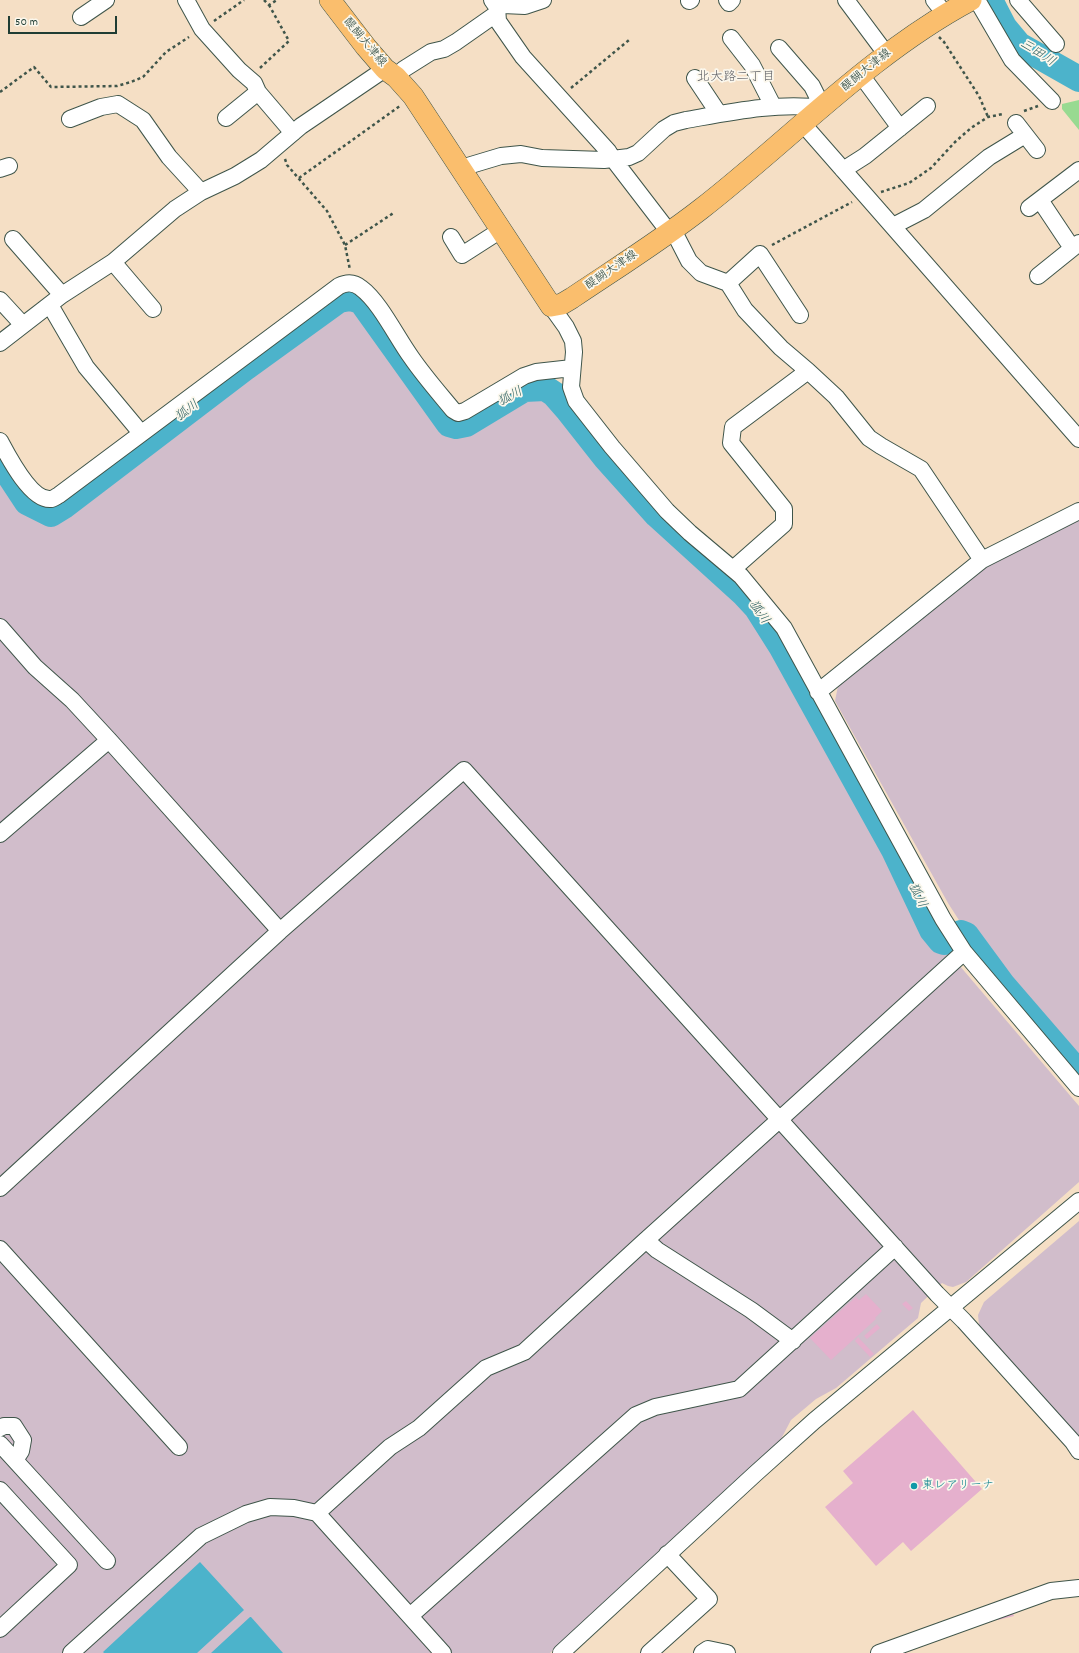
<!DOCTYPE html>
<html>
<head>
<meta charset="utf-8">
<style>
  body { margin:0 }
  #map { position:relative; width:1079px; height:1653px; overflow:hidden; background:#f5dfc5; font-family:Dekko,sans-serif }
  canvas { display:block }
  .scale { position:absolute; left:8px; top:16px; width:109px; height:18px; box-sizing:border-box; border:2px solid #1f3d34; border-top:0; padding-left:5px; font-size:12px; line-height:14px; white-space:nowrap; color:#1f3d34; -webkit-text-stroke:3px #fbf7ec; paint-order:stroke }
</style>
</head>
<body>
<div id="map">
<canvas width="1079" height="1653"></canvas>
<div class="scale">50 m</div>
</div>
<script>
const ctx = document.querySelector('canvas').getContext('2d');
ctx.lineJoin = 'round';
function fillPath(path, color) {
  ctx.fillStyle = color;
  ctx.fill(path, 'evenodd');
}
function strokePath(path, color, width, dash) {
  ctx.strokeStyle = color;
  ctx.lineWidth = width;
  ctx.lineCap = dash ? 'butt' : 'round';
  ctx.setLineDash(dash || []);
  ctx.stroke(path);
}
function label(font, color, halo, rows, align = 'center') {
  ctx.font = font + ' Dekko,"Klee One",sans-serif';
  ctx.lineWidth = 3.5;
  ctx.setLineDash([]);
  ctx.textBaseline = 'middle';
  ctx.strokeStyle = halo;
  ctx.fillStyle = color;
  for (const [text, x, y, turn = 0] of rows) {
    ctx.save();
    ctx.translate(x, y);
    ctx.rotate((+turn || 0) * Math.PI / 180);
    ctx.textAlign = isNaN(turn) ? turn : align;
    if (halo) ctx.strokeText(text, 0, 0);
    ctx.fillText(text, 0, 0);
    ctx.restore();
  }
}
const industrial = new Path2D(`
  M342 302 358 304 440 421 446 427 455 431 466 432 531 392 543 396 605 470 660 529 716 577 752 617 765 636 925 925 1079 1106V1182L966 1282 953 1287 948 1286 942 1283 921 1303 918 1318 836 1388 816 1399 791 1420 780 1441 714 1505 550 1653H0V468L23 504 53 520Z
  M1079 518V1062L964 928 948 903 835 701 838 686 983 568Z
  M1079 1221V1438L983 1332 979 1325 978 1315 984 1302Z`);
const green = new Path2D(`
  M1079 100V130L1062 109V104Z`);
const water = new Path2D(`
  M200 1562 244 1610 197 1653H104L103 1652Z
  M251 1617 283 1653H211L250 1617Z`);
const river = new Path2D(`
  M990 0 1004 27 1019 45 1079 79
  M0 461 27 502 51 514 64 506 245 368 339 300 350 298 361 301 449 424 456 426 466 424 524 389 545 388 554 394 568 410 605 457 657 515 744 594 757 608 781 646 894 850 932 930 941 941 944 942
  M961 933 966 935 1002 984 1079 1073`);
const building = new Path2D(`
  M866 1294 882 1311 875 1318 876 1319 831 1360 810 1338 856 1297 859 1300Z
  M906 1301 913 1308 909 1311 902 1304Z
  M877 1324 880 1328 867 1339 864 1336Z
  M858 1337 874 1354 870 1357 855 1341Z
  M913 1410 982 1489 911 1551 903 1542 876 1566 825 1507 853 1483 843 1471Z
  M1012 1611 1014 1616 998 1620 997 1616Z`);
const path = new Path2D(`
  M264 0 269 5 277 0
  M214 21 244 0
  M939 37 944 42 979 96 988 117
  M260 68 289 41 269 5
  M571 88 629 40
  M0 92 34 67 51 87 117 86 131 82 143 77 166 52 189 37
  M1024 111 1038 106
  M285 159 287 165 327 211 345 245 350 270
  M299 178 400 106
  M881 192 909 183 931 168 955 142 971 128 988 117 1003 114
  M345 245 395 212
  M772 245 852 202`);
const minor = new Path2D(`
  M186 0 202 29 239 70 254 83 258 92
  M492 0 497 7 498 21 523 57 608 151 613 159 669 232
  M727 0 729 3 732 0
  M846 0 887 55
  M934 0 945 14
  M977 0 1012 60 1052 101
  M1018 0 1056 44
  M689 1 691 0
  M497 7 503 5 525 6 543 0
  M81 17 106 0
  M731 38 752 65 773 106
  M779 48 812 86 823 108
  M861 75 900 128
  M396 77 404 69 431 52 444 49 456 42 496 14
  M695 78 719 114
  M226 118 258 92 293 133
  M70 119 101 107 118 104 143 120 169 157 201 192
  M1016 123 1037 150
  M803 124 1079 439
  M461 168 501 156 521 154 542 158 604 160 629 157 638 153 664 129 674 123 686 120C731 112 777 102 823 108
  M0 169 9 166
  M843 170 865 156 927 106
  M1040 200 1072 248
  M1029 208 1079 170
  M893 226 924 210 989 157 1025 135
  M673 230 689 261 701 273 728 283 745 310 781 348 808 371 836 397 869 438 881 446 921 469 982 560
  M451 237 462 255 501 230
  M13 239 62 295
  M113 262 153 309
  M1038 276 1079 243
  M728 283 760 254 800 315
  M0 300 23 325
  M50 305 86 367 141 433
  M551 306 566 327 573 341 574 352 571 387 576 401 612 447 667 511 690 533 741 576 784 628 943 919 964 952 1079 1088
  M0 343 62 295 113 262 175 209 201 192 235 176 261 160 301 126 385 69
  M0 441C8 456 31 501 51 499 53 499 57 496 59 495L339 286C347 282 354 282 361 288 380 302 397 338 411 357 424 376 439 393 453 410L458 413 465 411 524 376 536 372 572 368
  M733 569 784 524V509L731 443 733 427 808 371
  M0 627 35 667 72 700 109 740 280 931
  M818 692 982 560 1079 511
  M0 834 109 740
  M0 1188 280 931 464 770 937 1294 964 1321 1073 1442 1079 1451
  M0 1249 179 1447
  M793 1341 751 1310 657 1250 646 1240 789 1111 964 952
  M0 1428 4 1426H14L23 1440 21 1451 15 1460
  M0 1444 107 1561
  M0 1490 69 1565 0 1629
  M317 1513 390 1447 419 1428 486 1368 524 1352 646 1240
  M410 1616 636 1415 655 1407 739 1389 895 1247
  M71 1653 201 1536 246 1514 270 1507 294 1508 317 1513 443 1653
  M561 1653 755 1474 814 1421 1079 1201
  M649 1653 709 1599 667 1554
  M702 1653 708 1649 727 1653
  M879 1653 1051 1591 1079 1588`);
const major = new Path2D(`
  M330 0 366 47 385 69 396 77 413 96 551 306 562 304 572 298C615 269 660 241 701 209 791 139 870 54 971 0`);
const markers = [
  [914,1486,4,"#0f9aa8"]
];
const streetNames = [
  ["醍醐大津線",364,43,50],
  ["醍醐大津線",867,71,-39],
  ["醍醐大津線",612,271,-34]
];
const cultureNames = [
  ["東レアリーナ",922,1486]
];
const waterNames = [
  ["三田川",1037,54,32],
  ["狐川",511,398,-28],
  ["狐川",188,412,-37],
  ["狐川",758,613,55],
  ["狐川",916,896,64]
];
const neighbourhoodNames = [
  ["北大路二丁目",736,78]
];
fillPath(industrial, '#d1bdcb');
fillPath(green, '#98da91');
fillPath(water, '#4cb3cb');
strokePath(river, '#4cb3cb', 26);
fillPath(building, '#e5b0cd');
strokePath(minor, '#3f554a', 18);
strokePath(major, '#3f554a', 22);
strokePath(path, '#3f554a', 2.5, [3, 3]);
strokePath(minor, '#fff', 16);
strokePath(major, '#fabe6d', 21);
for (const [x, y, r, color] of markers) {
  const dot = new Path2D();
  dot.arc(x, y, r, 0, 2 * Math.PI);
  ctx.fillStyle = color;
  ctx.fill(dot);
  strokePath(dot, '#fbf7ec', 1.5);
}
label('12px', '#1f3d34', '#fbf7ec', streetNames);
label('12px', '#0d838f', '#fbf7ec', cultureNames, 'left');
label('italic 13px', '#2c6061', '#fbf7ec', waterNames);
label('13px', '#64656a', '#fbf7ec', neighbourhoodNames);
</script>
</body>
</html>
